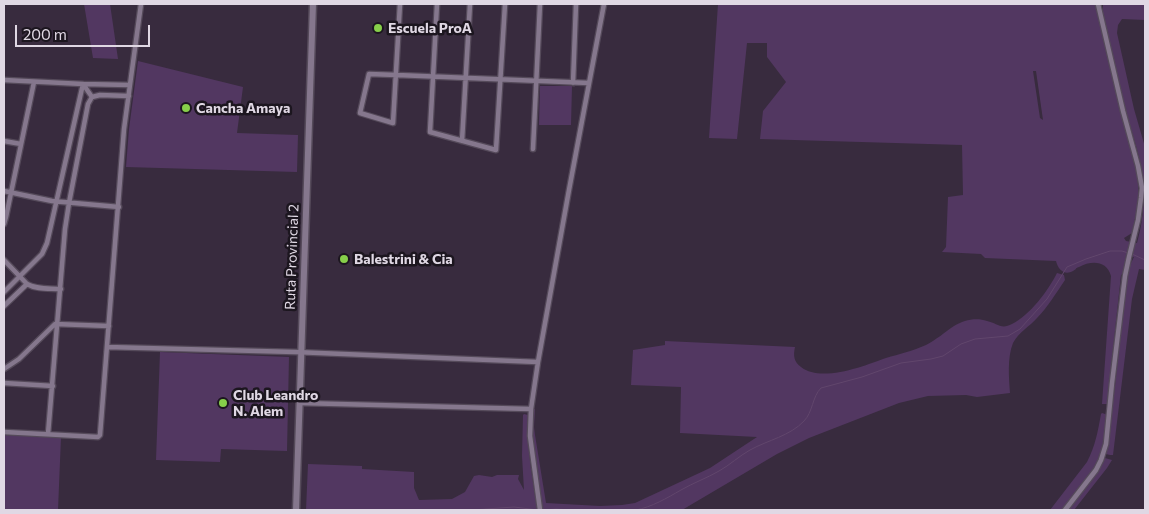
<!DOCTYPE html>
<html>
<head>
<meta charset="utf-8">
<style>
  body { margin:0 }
  #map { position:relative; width:1149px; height:514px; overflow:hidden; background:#382b3e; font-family:Commissioner,sans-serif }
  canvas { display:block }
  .frame { position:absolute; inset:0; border:5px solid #e0d8e4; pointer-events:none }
  .scale { position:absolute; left:15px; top:25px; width:135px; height:22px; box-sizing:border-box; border:2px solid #e0d8e4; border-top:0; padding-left:6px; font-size:15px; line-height:18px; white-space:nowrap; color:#e0d8e4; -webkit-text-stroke:4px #1c161f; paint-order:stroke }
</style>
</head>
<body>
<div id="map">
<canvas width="1149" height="514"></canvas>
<div class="frame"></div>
<div class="scale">200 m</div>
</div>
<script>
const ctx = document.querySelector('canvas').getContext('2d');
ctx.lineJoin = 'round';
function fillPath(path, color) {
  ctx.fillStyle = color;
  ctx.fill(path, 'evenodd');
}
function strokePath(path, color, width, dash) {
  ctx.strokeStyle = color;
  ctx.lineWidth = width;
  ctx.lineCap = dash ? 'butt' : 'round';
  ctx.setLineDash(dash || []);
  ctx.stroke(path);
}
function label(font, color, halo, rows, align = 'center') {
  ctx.font = font + ' Commissioner,sans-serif';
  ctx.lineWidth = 5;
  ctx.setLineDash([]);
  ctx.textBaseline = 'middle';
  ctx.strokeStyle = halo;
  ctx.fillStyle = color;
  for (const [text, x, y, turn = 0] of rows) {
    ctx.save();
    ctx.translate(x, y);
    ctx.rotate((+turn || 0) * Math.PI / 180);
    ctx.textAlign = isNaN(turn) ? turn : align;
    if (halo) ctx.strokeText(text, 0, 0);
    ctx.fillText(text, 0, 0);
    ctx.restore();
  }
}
const green = new Path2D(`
  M84 4H110L118 59 93 58Z
  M718 4H1095L1135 164C1141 193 1138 206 1132 233L1124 238 1126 241 1137 243C1144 218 1146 191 1141 166 1137 146 1130 127 1125 107 1118 77 1111 47 1103 17V4H1145V20L1122 19 1118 25 1117 33 1134 109 1145 147V270L1139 269 1132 299 1113 455H1110L1106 454 1115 386 1126 284 1130 265 1134 257 1126 256 1123 274 1121 275 1107 404H1102L1111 276C1107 261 1092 260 1079 267 1074 269 1078 268 1073 271 1064 276 1058 269 1056 261L985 258 981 254 942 252 946 247 948 197 963 195 962 145 760 139 763 111 786 82 767 57V43H747L737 139 709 138ZM1033 71H1036L1043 120 1040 118Z
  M138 61 243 87 237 133 298 135 297 172 126 167 129 129Z
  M540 86H572L571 125H539Z
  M1057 273 1064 275 1065 280C1056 293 1048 307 1037 318 1030 326 1018 333 1013 343 1007 358 1009 378 1010 393L977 397 966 395 928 396 899 403 809 438 777 454 682 510H542L531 436 533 409H535L534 427 535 435 546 503 600 506 622 505 635 503 710 468 757 437 680 433 681 387 631 385 633 350 665 345V341L795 347C793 356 794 362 801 367 821 383 864 366 886 358 899 354 913 351 926 345 936 340 945 332 954 326 964 320 976 317 987 321 997 323 1001 330 1012 324 1030 315 1048 291 1057 273Z
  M160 352 289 357 287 451 221 449 220 462 156 460Z
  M1102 413 1108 415C1105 436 1103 452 1093 471L1063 510H1050L1087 462C1095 447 1098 431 1101 414Z
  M524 414 528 415C526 447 533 479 537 510H306L308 464 362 466V469L414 472V488L419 500 452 499 465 492 474 476 479 475 492 477 497 475H519L518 479 524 490 522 456 523 415Z
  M4 435 61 437 58 510H4Z
  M1105 458 1112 460 1107 468 1074 510H1068L1096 473Z`);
const stream = new Path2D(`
  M1132 254 1145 260
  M472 510 514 507 538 510
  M542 510 556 509 571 510
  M636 510C652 507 667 498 681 490 693 483 707 478 719 471 730 465 739 456 750 450 768 440 790 436 804 421 813 412 812 397 821 388L862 377 901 363 931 359 943 356 961 344 975 339 1008 336 1020 329 1047 299 1067 267 1086 259 1110 251H1122L1128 253`);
const street = new Path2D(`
  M400 4 393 123 360 113 369 74 397 75 589 83
  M437 4 430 132 496 150 505 4
  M4 80 83 84 92 97 100 95 129 96
  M573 83 576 4
  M4 141 21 144
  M462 141 470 4
  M533 149 540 4
  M4 191 52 201 119 207
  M4 224 6 217 34 82
  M4 260 27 284C37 290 50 288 61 289
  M4 292 42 254 47 243 83 84 130 85
  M4 306 27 284
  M107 347 295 352 538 362
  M4 369 19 359 55 324 109 326
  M4 383 53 386
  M300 403 531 409
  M4 432 98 437 100 435 124 129 141 4
  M48 434 65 229 69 203 88 104 92 97
  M540 510 530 436 531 409 538 362 569 190 604 4
  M1065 510 1096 470 1101 460 1106 444 1112 383 1125 276 1129 257 1138 220 1141 198 1142 188 1138 166 1123 111 1098 4`);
const secondary = new Path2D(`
  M296 510 313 4`);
const markers = [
  [378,28,5,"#87cf4a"],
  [186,108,5,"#87cf4a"],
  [344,259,5,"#87cf4a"],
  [223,403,5,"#87cf4a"]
];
const poiNames = [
  ["Escuela ProA",388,28],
  ["Cancha Amaya",196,108],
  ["Balestrini & Cia",354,259],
  ["Club Leandro",233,395],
  ["N. Alem",233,411]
];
const streetNames = [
  ["Ruta Provincial 2",292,257,-88]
];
fillPath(green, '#523761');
strokePath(stream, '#61466c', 1);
strokePath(street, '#554a5a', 7);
strokePath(secondary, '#554a5a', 9);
strokePath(street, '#85778d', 4.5);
strokePath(secondary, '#85778d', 6);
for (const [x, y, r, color] of markers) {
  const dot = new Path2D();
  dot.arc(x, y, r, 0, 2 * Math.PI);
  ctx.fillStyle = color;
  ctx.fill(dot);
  strokePath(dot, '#1c161f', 2);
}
label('bold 14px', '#e0d8e4', '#1c161f', poiNames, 'left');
label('14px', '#e0d8e4', '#1c161f', streetNames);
</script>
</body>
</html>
